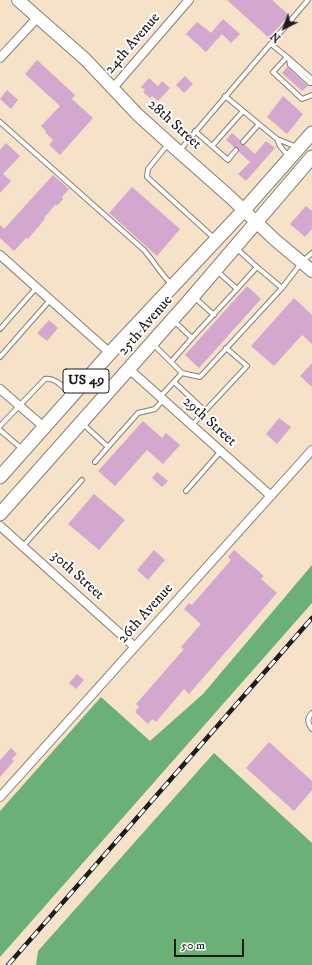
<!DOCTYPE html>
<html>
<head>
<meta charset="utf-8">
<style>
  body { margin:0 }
  #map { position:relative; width:312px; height:965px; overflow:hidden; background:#f5e2c8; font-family:"IM FELL DW Pica",serif }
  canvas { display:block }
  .north { position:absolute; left:264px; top:8px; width:40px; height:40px; -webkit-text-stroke:3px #fff; paint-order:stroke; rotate:222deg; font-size:11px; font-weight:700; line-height:16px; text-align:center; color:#1c1c1c }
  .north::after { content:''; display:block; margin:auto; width:14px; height:18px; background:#1c1c1c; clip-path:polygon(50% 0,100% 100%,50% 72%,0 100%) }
  .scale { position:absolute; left:174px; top:939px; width:70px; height:18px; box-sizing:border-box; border:2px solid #1c1c1c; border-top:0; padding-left:5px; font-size:12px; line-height:14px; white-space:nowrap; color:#1c1c1c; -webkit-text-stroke:3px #fff; paint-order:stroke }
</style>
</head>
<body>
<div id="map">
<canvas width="312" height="965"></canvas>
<div class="north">N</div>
<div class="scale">50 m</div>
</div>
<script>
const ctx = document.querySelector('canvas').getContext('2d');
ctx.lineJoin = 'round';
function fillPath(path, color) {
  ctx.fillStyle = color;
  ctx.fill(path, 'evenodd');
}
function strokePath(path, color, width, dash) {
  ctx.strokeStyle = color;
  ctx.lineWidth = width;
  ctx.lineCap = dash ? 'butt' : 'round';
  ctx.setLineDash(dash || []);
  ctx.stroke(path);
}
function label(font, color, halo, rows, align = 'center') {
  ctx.font = font + ' "IM FELL DW Pica",serif';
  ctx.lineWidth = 4;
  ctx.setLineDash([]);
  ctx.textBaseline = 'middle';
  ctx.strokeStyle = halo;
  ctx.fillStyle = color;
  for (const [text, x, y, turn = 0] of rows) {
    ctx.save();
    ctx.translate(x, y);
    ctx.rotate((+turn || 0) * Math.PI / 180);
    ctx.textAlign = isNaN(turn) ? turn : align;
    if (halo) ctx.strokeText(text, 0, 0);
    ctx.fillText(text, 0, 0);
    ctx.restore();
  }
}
const forest = new Path2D(`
  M312 565V603L0 957V811L101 697 150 741 203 694Z
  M214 753 312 843V965H36L38 951Z`);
const building = new Path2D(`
  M227 0H272L289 15 269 38Z
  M223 19 240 34 231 43 222 34 206 52 186 34 197 22 211 33Z
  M37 60 75 95 72 99 93 118 60 155 49 145 53 140 45 132 46 131 41 126 60 106 25 74Z
  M287 67 308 86 302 91 282 73Z
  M185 76 193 84 184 93 176 85Z
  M149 78 158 86 162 81 170 88 158 101 152 96 150 98 143 92 145 90 141 87Z
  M7 90 18 100 11 109 0 99Z
  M283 96 303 114 287 134 267 117Z
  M232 133 240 140V144L245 145 255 154 266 141 275 148 246 181 238 174 250 162 239 152 238 148 234 147 226 140Z
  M6 143 20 156 3 174 11 181 0 193V150Z
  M53 175 69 189 62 197 63 199 57 206 56 204 44 218 45 219 28 239 26 238 14 251 0 238V225L4 229Z
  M132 187 180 229 157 256 109 213Z
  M306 206 312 211V229L305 237 290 224Z
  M247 286 261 299 199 368 185 355Z
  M294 298 312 315V344L302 335 274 366 251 346Z
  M49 320 58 328 47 341 37 333Z
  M312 363V387L300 376Z
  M279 418 291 427 277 444 266 434Z
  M143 421 162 438 166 433 180 445 163 464 147 450 115 486 98 471Z
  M157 472 168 481 162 487 152 478Z
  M94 494 125 520 99 550 68 524Z
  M154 550 165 560 148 580 137 570Z
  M234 550 264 576 261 579 277 593 189 694 184 689 156 722 152 719 148 724 135 712 139 707 136 704 184 649 181 647 201 624 184 609 189 603 192 605 231 560 228 557Z
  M77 674 84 680 76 689 69 683Z
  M269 742 312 781V790L294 811 246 768Z
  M11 748 17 754 12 759 14 761 0 777V760Z`);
const lane = new Path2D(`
  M271 44 287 57
  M289 59 290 65 310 83H312
  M312 79 287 57 273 72 302 99 312 95
  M225 96 277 139
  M0 122 144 250C154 262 161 274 172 285
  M195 131 228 160 236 150
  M243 142 259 124
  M168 144 148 169 147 177 214 238
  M212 146 243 111
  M180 150 308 0
  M288 156 280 146 277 139 297 147
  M236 248 257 267 237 289
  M257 267 282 288 302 262 312 253
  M195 298 214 315
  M0 329 36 288
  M192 338 237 289 217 271
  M153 344 182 373 160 397
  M0 357 50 300
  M171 362 192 338 174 321
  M182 373 200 377 282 288
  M174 382 205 411 192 425
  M205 411 247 366 226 348
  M83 424 108 447 138 413 155 409 163 400
  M0 426 45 379C55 377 63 387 70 394
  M0 430 22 449
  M95 462 108 447
  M186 491 221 451
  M23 546 82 480
  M312 713C307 718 307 723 312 729`);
const street = new Path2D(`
  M0 58 38 17
  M113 88 189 0
  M0 255 110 353
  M129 369 271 496
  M0 389 44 427
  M0 526 135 647
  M0 797 312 450`);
const secondary = new Path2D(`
  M18 0 85 59 138 115 169 143 230 197 274 239 312 271`);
const primary = new Path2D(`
  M0 477 110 353 244 210 312 133
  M0 514 188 302 312 157`);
const rail = new Path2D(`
  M8 965 312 618`);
const shields = [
  [86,381,46]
];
const shieldNames = [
  ["US 49",86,381]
];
const streetNames = [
  ["24th Avenue",133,44,-49],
  ["28th Street",174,125,42],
  ["25th Avenue",146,326,-49],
  ["29th Street",209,422,42],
  ["30th Street",77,576,42],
  ["26th Avenue",146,614,-48]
];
fillPath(forest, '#6bb075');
fillPath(building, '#d4a8ce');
strokePath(lane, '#887f72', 6);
strokePath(street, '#887f72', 10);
strokePath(secondary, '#887f72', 14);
strokePath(primary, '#887f72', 15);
strokePath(lane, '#fff', 4);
strokePath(street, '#fff', 8);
strokePath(secondary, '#fff', 12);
strokePath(primary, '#fff', 13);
strokePath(rail, '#1c1c1c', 4.5);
strokePath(rail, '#fff', 3, [9]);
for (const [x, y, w] of shields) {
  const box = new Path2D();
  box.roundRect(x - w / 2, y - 12, w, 24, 3);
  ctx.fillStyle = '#fff';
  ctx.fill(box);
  strokePath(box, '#1c1c1c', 1);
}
label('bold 14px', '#1c1c1c', null, shieldNames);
label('15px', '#1c1c1c', '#fff', streetNames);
</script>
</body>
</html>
